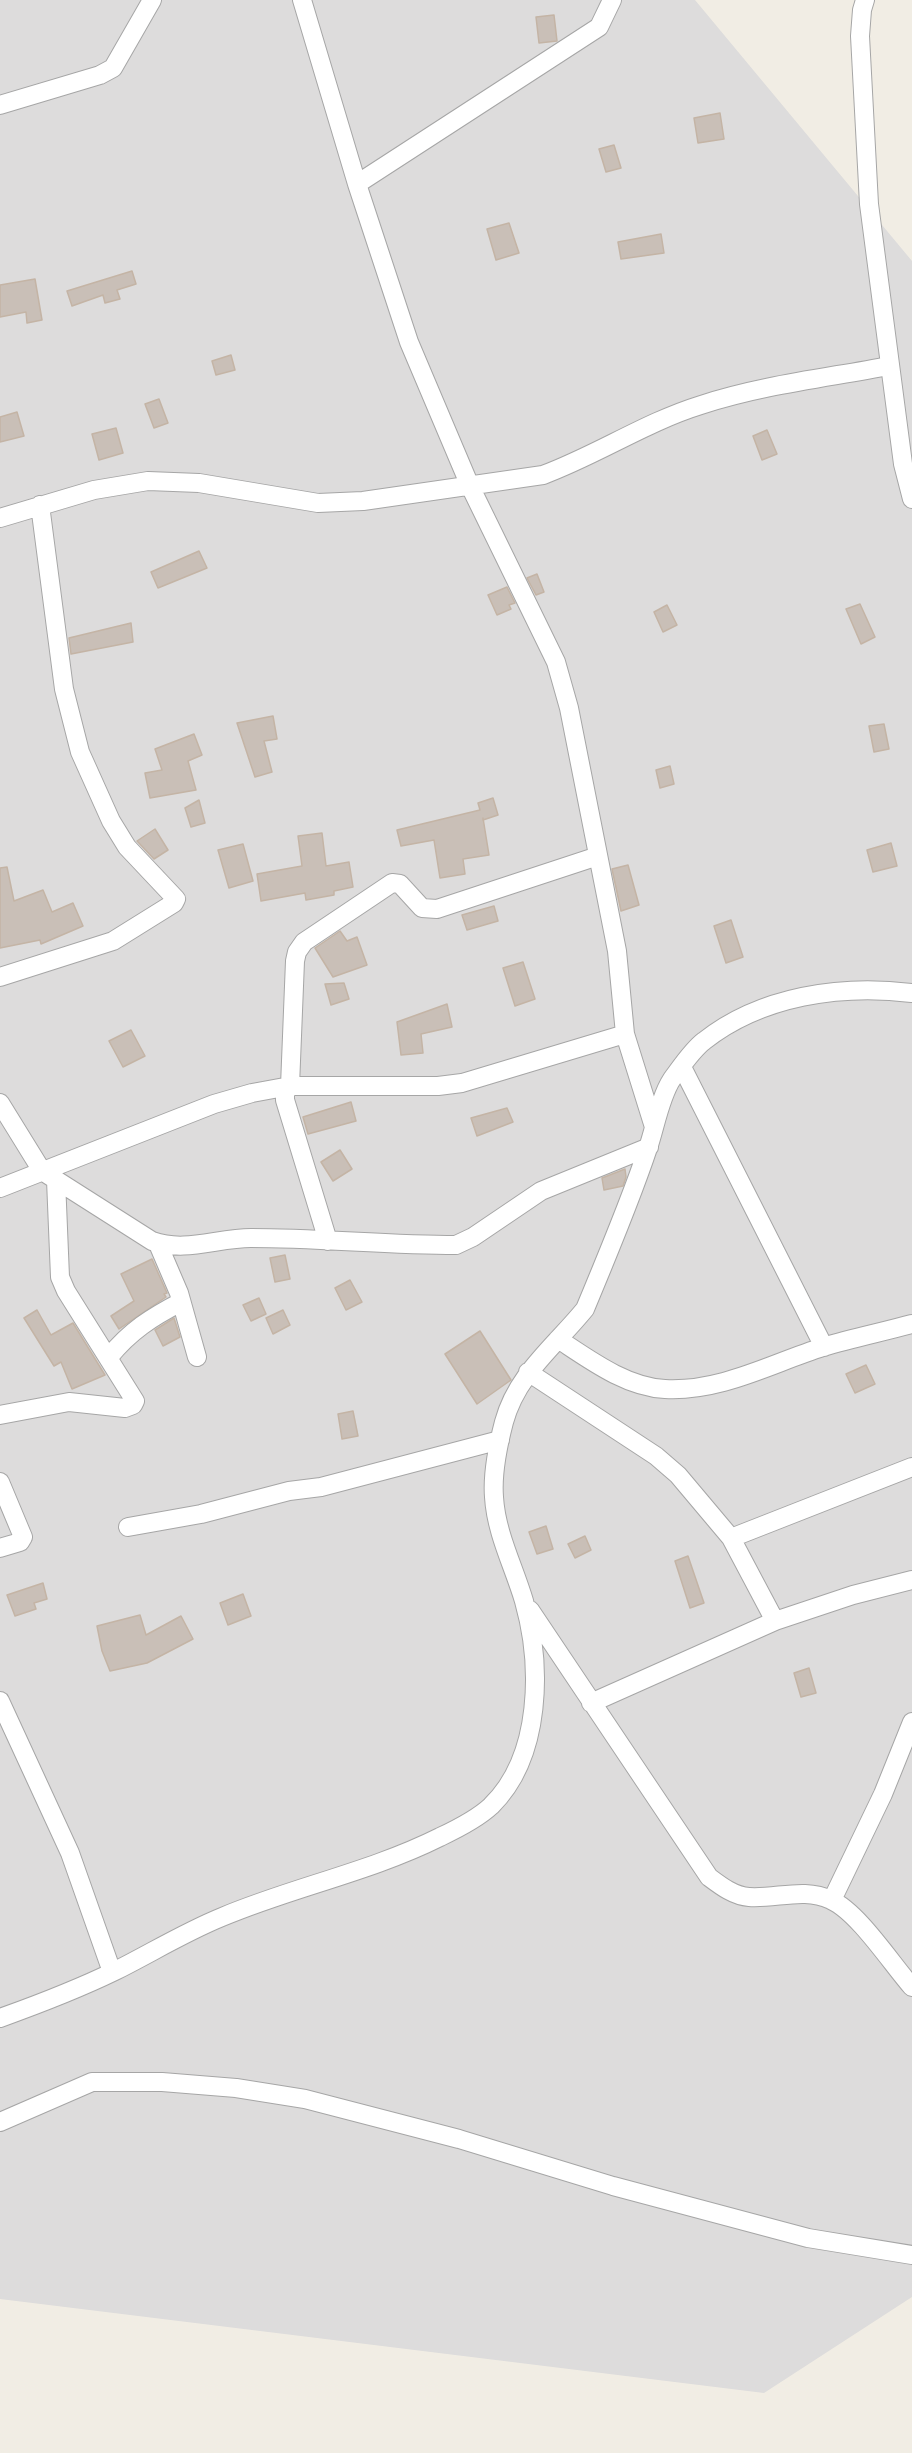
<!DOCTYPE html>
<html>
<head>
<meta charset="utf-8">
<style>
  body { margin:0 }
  canvas { display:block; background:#f1ede4 }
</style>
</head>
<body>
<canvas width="912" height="2453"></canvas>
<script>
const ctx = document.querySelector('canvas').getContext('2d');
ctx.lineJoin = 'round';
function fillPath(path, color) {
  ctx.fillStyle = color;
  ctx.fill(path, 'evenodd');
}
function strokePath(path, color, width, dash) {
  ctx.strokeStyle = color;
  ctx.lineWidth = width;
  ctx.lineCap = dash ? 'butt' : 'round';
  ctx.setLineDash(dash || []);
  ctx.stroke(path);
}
const residential = new Path2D(`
  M0 0H695L912 261V2297L764 2393 0 2299Z`);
const building = new Path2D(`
  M554 15 557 41 539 43 536 17Z
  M720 113 724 139 698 143 694 118Z
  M614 145 621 168 606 172 599 149Z
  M509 223 519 253 496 260 487 229Z
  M661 234 664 253 621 259 618 242Z
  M132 271 136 284 117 290 120 299 105 303 103 295 72 306 67 291Z
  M35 279 42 320 27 323 26 312 0 317V285Z
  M231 355 235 370 216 375 212 361Z
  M159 399 168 423 154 428 145 404Z
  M17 412 24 436 0 442V417Z
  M116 428 123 453 99 460 92 434Z
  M767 430 777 454 762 460 753 436Z
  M199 551 207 568 158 588 151 572Z
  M537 574 544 592 536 595 527 578Z
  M507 587 515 603 509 605 511 609 497 615 488 595Z
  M860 604 875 637 861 644 846 609Z
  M667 605 677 625 663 632 654 612Z
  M131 623 133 642 71 654 69 638Z
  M273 716 277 739 264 741 272 772 255 777 237 723Z
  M884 724 889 749 874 752 869 726Z
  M194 734 202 755 188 761 196 790 150 798 145 773 162 770 155 749Z
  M670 766 674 784 660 788 656 770Z
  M493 798 498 815 483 820V818L489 855 463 859 465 874 440 878 434 840 401 846 397 830 480 810 478 803Z
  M199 800 205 823 191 827 185 808Z
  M155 829 168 850 154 859 137 841Z
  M322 833 326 866 349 862 353 887 334 891V895L306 900 305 893 261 901 257 874 302 866 298 836Z
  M891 843 897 866 873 872 867 850Z
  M243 844 253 881 229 888 218 850Z
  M628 865 639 905 621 911 612 869Z
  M7 867 14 901 43 890 52 912 73 903 83 926 41 944 40 940 0 948V868Z
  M494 906 498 921 467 930 462 915Z
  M731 920 743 957 726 963 714 926Z
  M340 931 347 941 357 937 367 965 333 977 315 948Z
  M523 962 535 999 515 1006 503 968Z
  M344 983 349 999 331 1005 325 984Z
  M447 1004 452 1027 421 1034 423 1053 401 1055 397 1022Z
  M131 1030 145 1056 123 1067 109 1041Z
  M351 1102 356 1121 308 1134 303 1117Z
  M507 1108 513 1122 477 1136 471 1118Z
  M340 1150 352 1169 333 1181 321 1162Z
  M625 1169 626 1177 623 1186 604 1190 602 1178Z
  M285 1255 290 1279 275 1282 270 1258Z
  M152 1259 167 1293 164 1294 166 1297 119 1329 111 1316 134 1301 121 1274Z
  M350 1280 362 1302 346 1310 335 1288Z
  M259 1298 266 1314 251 1321 243 1305Z
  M37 1310 51 1335 73 1323 105 1375 72 1389 61 1362 54 1366 24 1318Z
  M283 1310 290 1325 273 1334 266 1318Z
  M174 1318 180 1337 163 1346 155 1330Z
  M480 1331 511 1380 477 1404 445 1354Z
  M866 1365 875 1384 855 1393 846 1374Z
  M353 1411 358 1436 342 1439 338 1414Z
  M546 1526 553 1549 537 1554 529 1532Z
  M585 1536 591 1550 575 1558 568 1544Z
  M688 1556 704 1603 690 1608 675 1561Z
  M43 1583 47 1599 34 1603 36 1609 15 1616 7 1595Z
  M243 1594 251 1616 228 1625 220 1603Z
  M140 1615 146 1635 181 1616 193 1639 147 1663 110 1671 102 1651 97 1626Z
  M809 1668 816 1693 801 1697 794 1673Z`);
const minor = new Path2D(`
  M302 0 357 184 409 342 470 486 556 662 569 708 617 951 625 1034 654 1127
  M865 0 862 10 860 36 869 204 903 464 912 499
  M0 105 100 75 113 68 152 0
  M357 184 599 27 612 0
  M0 518 94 490 148 481 199 483 318 503 363 501 543 475C597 455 646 422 701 405 762 385 826 378 889 366
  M0 977 113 941 174 903 176 899 127 847 111 821 80 752 64 689 40 505
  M682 1067 824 1347
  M0 1103 42 1171 152 1241C185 1253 217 1238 251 1238 319 1238 387 1245 456 1245L473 1237 541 1191 649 1147
  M0 1188 214 1104 252 1093 290 1086H438L462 1083 625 1034
  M328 1241 285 1100V1093L290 1086 295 961 297 952 304 942 392 883 400 884 422 908 437 909 598 856
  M158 1244 179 1293 197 1357
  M558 1339C590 1360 626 1387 665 1389 721 1392 772 1363 823 1347 853 1338 883 1332 912 1324
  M109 1357C130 1331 152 1317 181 1302
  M528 1372 656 1456 678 1475 731 1538 775 1621
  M0 1415 69 1402 125 1408 133 1405 135 1401 66 1291 60 1277 56 1180
  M0 1482 23 1537 20 1542 0 1548
  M128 1527 201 1514 289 1491 321 1487 500 1440
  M731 1538 912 1467
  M530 1610 709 1877C721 1886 734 1896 749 1897 777 1899 804 1887 831 1900 858 1912 891 1963 912 1987
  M0 1701 70 1853 112 1972
  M591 1703 775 1621 853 1595 912 1580
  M832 1900 883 1794 912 1722
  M0 2018C39 2004 78 1989 115 1971 151 1953 185 1932 222 1917 293 1887 370 1872 440 1837 457 1829 477 1819 491 1806 542 1756 542 1665 524 1601 514 1567 496 1533 494 1497 492 1472 498 1445 504 1422 517 1374 555 1346 585 1309 607 1256 630 1202 648 1148 655 1128 660 1097 672 1079 681 1067 692 1050 704 1041 761 996 841 984 912 993
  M0 2122 92 2082H162L236 2088 305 2099 459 2139 613 2186 808 2238 912 2255`);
fillPath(residential, '#dddcdc');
fillPath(building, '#c9bfb7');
strokePath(building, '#c4b4a5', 1.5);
strokePath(minor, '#a6a6a6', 20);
strokePath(minor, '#fff', 18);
</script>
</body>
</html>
